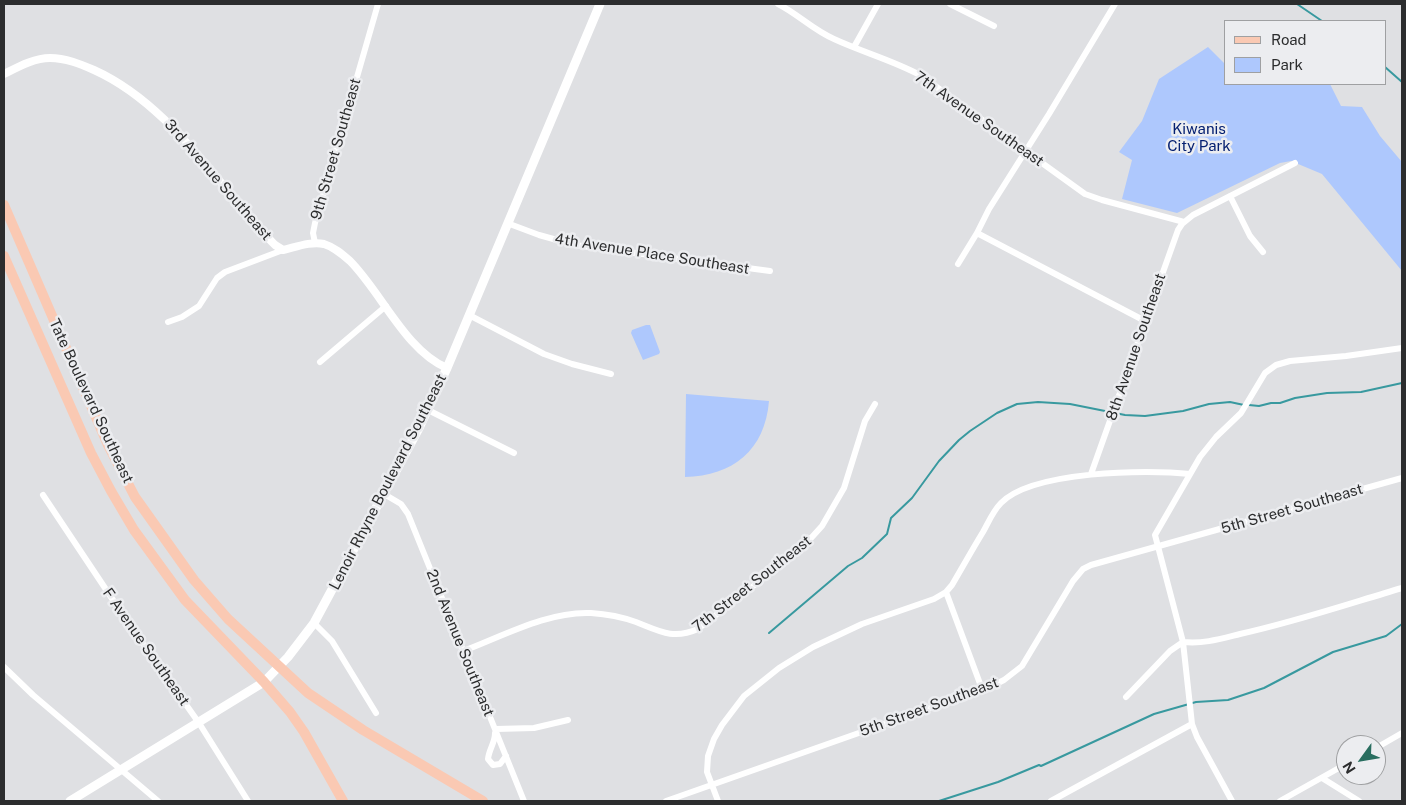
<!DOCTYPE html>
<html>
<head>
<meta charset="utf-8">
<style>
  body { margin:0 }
  #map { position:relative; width:1406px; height:805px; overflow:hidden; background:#dfe0e3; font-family:"Public Sans",sans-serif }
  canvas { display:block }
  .frame { position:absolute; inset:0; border:5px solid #2c2d2e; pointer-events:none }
  .legend { position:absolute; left:1224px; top:20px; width:162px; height:65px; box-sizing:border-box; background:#ecedf0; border:1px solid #9fa0a2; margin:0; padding:6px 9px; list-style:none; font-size:15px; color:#2c2d2e }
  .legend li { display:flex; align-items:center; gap:10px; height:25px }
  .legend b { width:25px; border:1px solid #9fa0a2 }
  .north { position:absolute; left:1336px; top:735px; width:50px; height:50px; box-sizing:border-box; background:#ecedf0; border:1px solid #9fa0a2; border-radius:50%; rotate:238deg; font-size:14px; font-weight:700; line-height:20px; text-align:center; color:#2c2d2e }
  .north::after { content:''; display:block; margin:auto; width:18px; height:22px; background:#296e60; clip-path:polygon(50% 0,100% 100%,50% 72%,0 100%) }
</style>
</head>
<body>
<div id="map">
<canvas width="1406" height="805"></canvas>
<div class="frame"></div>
<ul class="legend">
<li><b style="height:6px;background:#fac9b3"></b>Road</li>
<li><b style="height:14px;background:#aec8fd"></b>Park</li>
</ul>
<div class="north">N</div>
</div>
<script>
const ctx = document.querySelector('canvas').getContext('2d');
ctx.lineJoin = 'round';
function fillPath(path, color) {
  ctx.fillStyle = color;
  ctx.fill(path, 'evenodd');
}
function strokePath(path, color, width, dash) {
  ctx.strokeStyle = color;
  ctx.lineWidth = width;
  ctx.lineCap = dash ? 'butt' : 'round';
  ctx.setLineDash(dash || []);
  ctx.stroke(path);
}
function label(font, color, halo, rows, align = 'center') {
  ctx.font = font + ' "Public Sans",sans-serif';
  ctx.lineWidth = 5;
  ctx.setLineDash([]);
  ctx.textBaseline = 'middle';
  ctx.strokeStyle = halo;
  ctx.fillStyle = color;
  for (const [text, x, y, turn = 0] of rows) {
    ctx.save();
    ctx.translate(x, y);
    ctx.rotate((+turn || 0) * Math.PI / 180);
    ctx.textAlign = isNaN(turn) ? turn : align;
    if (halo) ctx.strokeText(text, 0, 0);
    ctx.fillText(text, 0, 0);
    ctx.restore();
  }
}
const green = new Path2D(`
  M1208 47 1225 64V84H1330L1341 106 1362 107 1380 136 1402 162V271L1322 174 1291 161 1280 163 1177 213 1122 199 1132 160 1119 152 1142 121 1159 79Z
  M646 325H650L660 352 659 354 643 360 631 333 632 330Z
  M686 394 769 401C765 450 733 476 685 477Z`);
const stream = new Path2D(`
  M1297 4 1322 21
  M1385 67 1402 82
  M1249 405 1259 406 1271 403H1280L1295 398 1327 393 1361 392 1402 383
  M769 633 848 566 862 558 887 534 891 518 912 498 939 461 959 440 970 431 997 413 1017 404 1038 402 1070 404 1125 415 1145 416 1183 411 1209 404 1230 402 1244 405
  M939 801 998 782 1039 765 1041 766 1154 714 1196 702 1228 700 1264 688 1333 652 1386 636 1402 624`);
const minor = new Path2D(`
  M778 4C798 14 813 30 834 39 862 52 892 60 920 75L1085 194 1102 200 1184 222
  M950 4 994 26
  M854 47 878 4
  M1230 196 1250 236 1263 252
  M507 223 539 235 575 245 770 271
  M977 233 1145 321
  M315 243 313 233 315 223 378 4
  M958 264 977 233 989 209 1049 114 1115 4
  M469 315 544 354 572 364 611 374
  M168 322 182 317 199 306 217 278 225 272 283 250
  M320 362 386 306
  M428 410 514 453
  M1091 474 1178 230 1182 224 1193 215 1295 163
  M384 494 401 504 408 514 524 801
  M43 495 131 627 199 723 248 801
  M946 592 982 689
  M314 623 332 641 376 713
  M463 651C503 636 548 611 591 613 606 614 622 617 636 622 659 631 673 640 698 629L802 548 822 526 844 488 865 421 875 404
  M4 667 33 695 158 801
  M1126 697 1170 651 1183 642C1204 644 1220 639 1240 634 1295 622 1348 604 1402 588
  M496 729 534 728 568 720
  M495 733C495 743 489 749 488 759L493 765 500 764 506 756
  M1376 748 1402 733
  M1322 778 1359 801
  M666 801 992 686 1004 680 1022 666 1073 581 1083 569 1091 565 1402 478
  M718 801 707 772 708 756 714 739 722 725 744 696 779 668 813 647 862 624 934 599 946 592 952 585C962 568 972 550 983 532 988 523 993 511 1001 503 1032 471 1147 469 1190 474
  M1051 801 1192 724
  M1232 801 1197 737 1192 724 1183 642 1155 535 1200 457 1216 437 1241 413 1265 373 1276 365 1290 361 1346 356 1402 348
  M1280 801 1346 764`);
const tertiary = new Path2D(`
  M4 74C18 67 34 58 50 58 66 58 80 64 94 70 158 99 200 159 245 211 255 222 264 234 275 245L283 250C296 247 311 241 324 244 334 247 342 254 350 261 381 292 406 351 447 368`);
const secondary = new Path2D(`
  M70 801 264 682 288 657 314 623 419 428 447 368 600 4`);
const primary = new Path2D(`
  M4 205 108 445 135 497 194 580 228 619 308 693 363 730 483 801
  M4 256 91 453 111 491 134 530 185 600 264 682 290 712 304 732 343 801`);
const streetNames = [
  ["7th Avenue Southeast",979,119,35],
  ["9th Street Southeast",336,149,-74],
  ["3rd Avenue Southeast",218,180,49],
  ["4th Avenue Place Southeast",652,254,9],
  ["8th Avenue Southeast",1136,347,-71],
  ["Tate Boulevard Southeast",91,401,65],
  ["Lenoir Rhyne Boulevard Southeast",388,482,-63],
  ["5th Street Southeast",1292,509,-16],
  ["7th Street Southeast",752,584,-38],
  ["2nd Avenue Southeast",460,643,68],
  ["F Avenue Southeast",146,647,55],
  ["5th Street Southeast",929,707,-20]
];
const parkNames = [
  ["Kiwanis",1199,129],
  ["City Park",1199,146]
];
fillPath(green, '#aec8fd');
strokePath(stream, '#38999f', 2);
strokePath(minor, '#fff', 6);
strokePath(tertiary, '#fff', 8);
strokePath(secondary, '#fff', 9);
strokePath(primary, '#fac9b3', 10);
label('15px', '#2c2d2e', '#ecedf0', streetNames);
label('15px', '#052071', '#ecedf0', parkNames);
</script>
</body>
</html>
